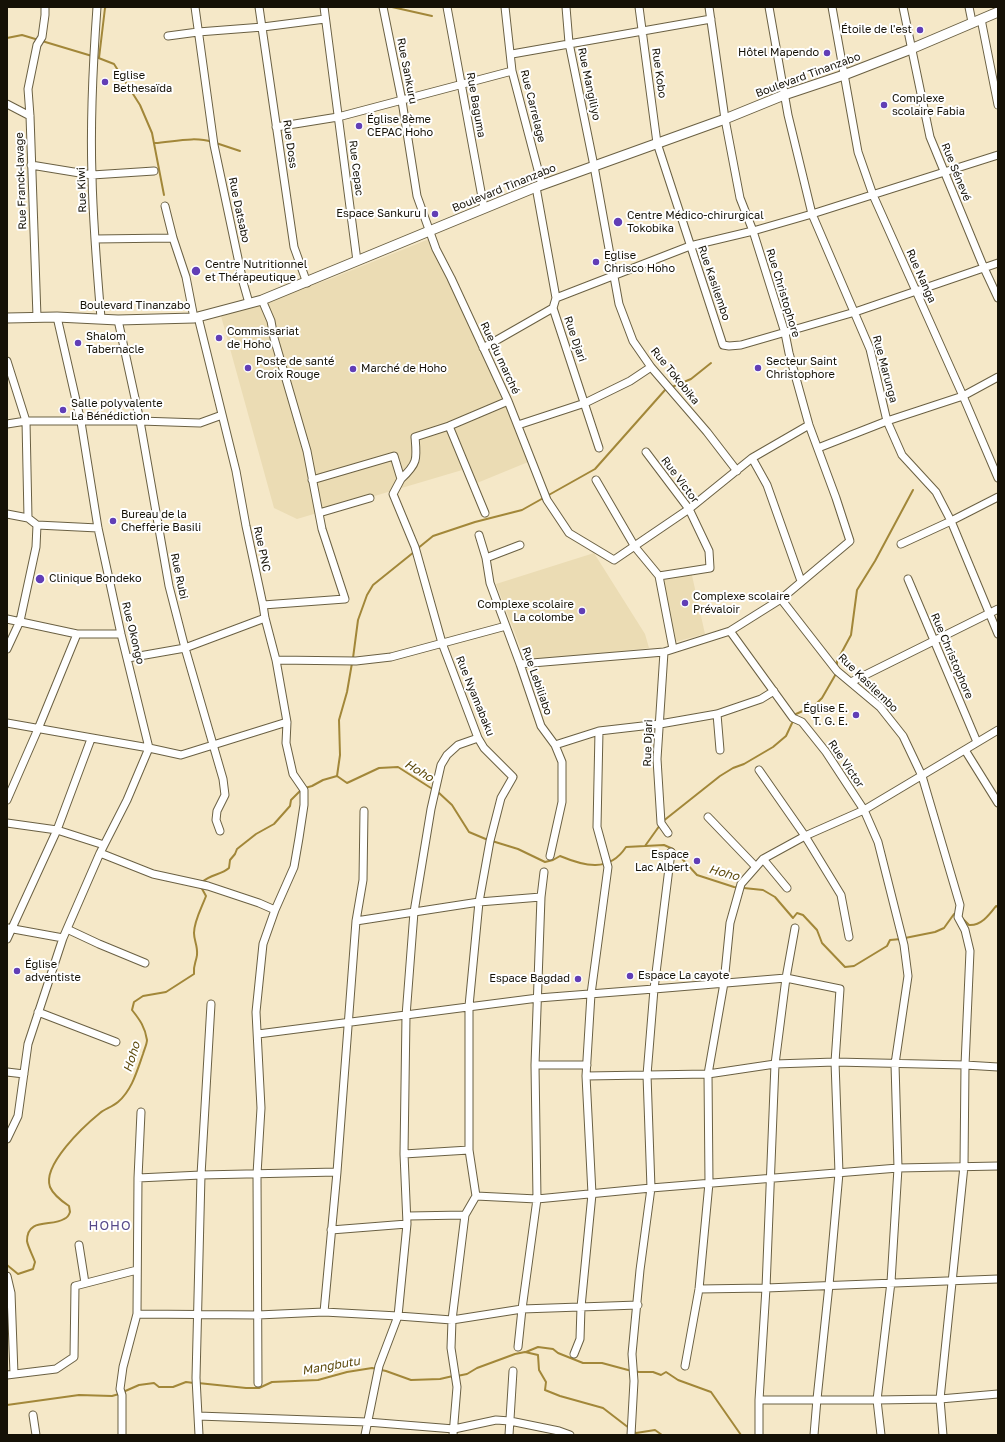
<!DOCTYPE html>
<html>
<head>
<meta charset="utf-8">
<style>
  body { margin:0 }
  #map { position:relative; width:1005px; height:1442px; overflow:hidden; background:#f5e8c8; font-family:"Golos Text",sans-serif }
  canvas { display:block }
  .frame { position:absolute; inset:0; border:8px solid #151106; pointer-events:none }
</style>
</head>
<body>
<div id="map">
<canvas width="1005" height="1442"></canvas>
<div class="frame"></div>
</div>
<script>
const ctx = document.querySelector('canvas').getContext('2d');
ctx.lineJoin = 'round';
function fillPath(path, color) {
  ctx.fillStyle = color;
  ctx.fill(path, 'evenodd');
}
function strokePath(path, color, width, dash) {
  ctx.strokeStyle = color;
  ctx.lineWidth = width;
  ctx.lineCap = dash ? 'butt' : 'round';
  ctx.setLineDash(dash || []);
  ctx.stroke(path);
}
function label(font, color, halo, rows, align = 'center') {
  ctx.font = font + ' "Golos Text",sans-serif';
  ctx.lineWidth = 4;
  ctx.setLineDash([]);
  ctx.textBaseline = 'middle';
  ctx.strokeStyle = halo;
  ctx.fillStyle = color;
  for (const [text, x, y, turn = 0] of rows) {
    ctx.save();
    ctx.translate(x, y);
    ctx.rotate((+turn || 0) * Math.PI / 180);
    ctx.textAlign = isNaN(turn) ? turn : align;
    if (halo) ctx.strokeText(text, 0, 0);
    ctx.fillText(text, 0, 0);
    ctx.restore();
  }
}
const built = new Path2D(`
  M429 239 533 460 477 483 469 468 297 519 274 508 221 316 330 279Z
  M594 553 645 634 649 648 526 662 496 584Z
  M691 571 705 634 675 642 662 577Z`);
const stream = new Path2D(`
  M392 7 432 16
  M7 38 22 35 92 56
  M96 57 114 64 140 105 152 133 164 195
  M99 58 105 8 106 7
  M155 143C172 142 195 136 212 142
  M216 143 240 151
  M672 387 691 379 711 363
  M417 549 433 536 475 522 522 510 595 469 665 390 668 389
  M353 658 358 620 367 595 373 585 414 552
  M837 668V661L851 635 857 590 875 561 913 490
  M795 717 796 714 814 706 822 698 837 672
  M337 776 347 783 379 768 398 767 434 790
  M337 776 340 755 339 720 347 692 352 663
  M305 788 312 786 323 780 337 776
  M438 792 452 805 469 832 488 840
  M662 822 720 776 733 768 744 764 773 747 786 736 793 721
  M492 841 518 849 545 862 553 860 560 856C584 866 609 873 626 847L664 845 673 849 697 875 734 887 763 890 775 897 793 918 797 913 803 915 817 930 822 943 845 967 854 966 887 946 890 940 901 939
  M645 846 660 825
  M202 882C211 874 221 875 229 868L230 860 235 854 237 849 256 834 274 824 290 806 291 800 301 790
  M962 918 969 925C981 926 989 915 996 906L998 907
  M905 938 935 932 944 928 954 914 958 915
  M7 1265 18 1274 33 1269 35 1262C33 1256 28 1247 27 1241 27 1217 52 1227 64 1219 67 1218 69 1215 70 1212L69 1206C63 1202 53 1194 50 1187 42 1165 84 1126 100 1113 105 1109 112 1107 118 1102 132 1090 137 1071 143 1054 144 1050 147 1044 147 1040 145 1027 140 1020 132 1010L134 1002 143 996 166 992 194 974C193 965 196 963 197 955 198 946 194 941 194 933 194 921 202 907 206 896L201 887
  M526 1352 538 1347 553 1349 558 1353 583 1363H602L628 1370 639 1372H653L661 1375 666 1372 678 1380 711 1392 741 1435
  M457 1376 467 1374 477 1368 515 1354 525 1352 538 1355 539 1370 546 1382 545 1390 560 1396 603 1408 629 1428
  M198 1383 246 1388H259L272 1382 318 1380 347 1372 372 1368 386 1371 411 1380 440 1379 453 1376
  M123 1392 139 1385 154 1383 159 1387H173L186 1382 194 1383
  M7 1405 79 1395 112 1396 119 1394
  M632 1430 636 1433 655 1430 662 1435`);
const minor = new Path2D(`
  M97 7C93 63 90 120 92 176 93 224 97 271 101 318
  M195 7 214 145 243 282 249 303
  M259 7 294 247 307 283
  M324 7 357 261
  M383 7 402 101 417 196 436 249 451 278 508 401 547 500 569 533 614 560 689 509 752 458 809 425
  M447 7 484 208
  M505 7 512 71 542 185
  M566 7 569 43 594 166 619 304 633 341 651 367 707 432 737 471
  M639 7 657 143 723 345 729 346 741 345 855 312 998 263
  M769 7 788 115 812 214 870 349 887 421 902 455 936 492 951 521 998 634
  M832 7 858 152 873 195 963 396 998 478
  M903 7 930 137 984 268 998 298
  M969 7 972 22
  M981 19 998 105
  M168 36 198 32 263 27 325 19
  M512 54 711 19
  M7 104 30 116
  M276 127 338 117 512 71
  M31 165 92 175 154 171
  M536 187 556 298 553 308 599 448
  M165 206 173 238 186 277 194 318
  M95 239 173 238
  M556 298 690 246 753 231 812 214 998 155
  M262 300 271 321 274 338 307 451 322 529 345 599 263 605
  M37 317 30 116 28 89 37 45 42 37 45 15V7
  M198 317 236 471 246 526 263 605 265 618 276 660 287 722 286 743 293 774 304 790V805L299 838 294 867 275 910 263 944 256 1012 261 1108 257 1174 258 1383
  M118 320 140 421 169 586 185 648 223 779 225 795 217 811 216 820 220 831
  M483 348 553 308
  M7 361 26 421 28 518 37 525 36 547 20 621 7 649
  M7 424 26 421H140L200 423 222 415
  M518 425 585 403 630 381 651 367
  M449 426 485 513
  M818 448 887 421 963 396 998 377
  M646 452 689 509 709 551 710 568 659 576
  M752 458 767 485 801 581
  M401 479C418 463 417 459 415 437L449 426 508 401
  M312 480 394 456 401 479 393 494 415 547 442 643 478 738 484 748 513 777 501 798 490 841 479 902 469 1006V1150L476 1196 465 1215 452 1320 451 1348 457 1387 453 1435
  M596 480 635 547 659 576 673 649
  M319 513 370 498
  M7 514 28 518
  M37 525 98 528
  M479 535 486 558 490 583 520 664 541 726 555 745 562 762V802L550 856
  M901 544 951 521 998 497
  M486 558 520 545
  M908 579 977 742
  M781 599 837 671 880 707 903 736 922 776 960 905 958 917 965 930 970 951 965 1065 964 1166 940 1399 943 1435
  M7 619 77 634H121
  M730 631 793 718 802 722 826 752 864 810 878 842 904 945 908 976 895 1064 898 1168 891 1282 877 1400 881 1435
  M664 652 657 759 661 823 668 833
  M128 658 185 648 265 618
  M276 660 356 661 391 657 506 626
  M520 664 664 652 730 631 781 599 850 541 836 498 809 425 789 353 785 333 753 231 740 198 725 119 709 7
  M851 682 998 609
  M717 714 720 750
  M7 723 149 748 181 755 287 722
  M555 745 599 731 660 724 717 714 761 699 774 691
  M965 750 998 803
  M759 770 805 836 841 895 849 937
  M7 800 38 729 77 634
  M708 817 756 867
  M7 823 57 830 104 845
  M100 853 153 874 208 886 259 903 275 910
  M763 859 787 888
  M356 921 479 902 541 897
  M8 928 63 938
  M67 929 99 944 145 963
  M7 939 57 830 91 739
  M38 1012 116 1042
  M258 1034 538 998 654 989 786 978 840 989 835 1062 839 1173 829 1285 817 1399 814 1435
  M535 1065H587
  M7 1072 24 1074
  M586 1076 708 1074 775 1064 835 1062 965 1065 998 1067
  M7 1139 18 1116 28 1044 63 938 100 853 127 800 149 748 121 634 98 528 81 422 57 317
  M404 1154 469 1150
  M138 1178 201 1175 337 1172
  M476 1196 537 1199 651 1188 898 1168 998 1166
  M408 1216 465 1215
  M331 1230 407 1224
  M79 1245 85 1283
  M7 1276 11 1293 14 1374
  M699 1289 766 1288 998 1279
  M324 1312 337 1172 356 921 363 880 364 811
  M137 1314 258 1315 324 1312 398 1316 452 1320 522 1309 638 1305
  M518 1347 522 1309 537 1199 535 1065 541 897 544 872
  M574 1354 580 1339 581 1307 592 1194 586 1076 591 994 608 867 597 827 599 731
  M685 1366 699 1289 709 1183 708 1074 724 983 730 923 741 884 763 859 805 836 864 810 998 730
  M7 1375 56 1369 74 1357 75 1286 137 1270
  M759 1400H877L940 1399 998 1394
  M33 1415 36 1435
  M198 1416 367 1422 454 1429 496 1420 510 1421 559 1431 570 1435
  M122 1435V1395L120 1389 123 1367 137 1314 138 1178 141 1112
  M199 1435 196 1378 201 1175 211 1004
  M365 1435 379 1366 398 1316 407 1224 404 1154 406 1016 414 912 431 809 441 765 447 755 458 745 478 738
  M509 1435 513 1371
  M631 1435 634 1381 632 1354 640 1270 651 1188 647 1075 654 989 671 852
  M759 1435V1400L766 1288 775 1064 786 978 795 928`);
const tertiary = new Path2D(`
  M7 318 57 317 118 320 194 318 262 300 536 187 725 119 784 95 844 75 911 49 998 12`);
const markers = [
  [920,30,4,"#613eb6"],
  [827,53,4,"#613eb6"],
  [105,82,4,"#613eb6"],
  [884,105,4,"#613eb6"],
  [359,126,4,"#613eb6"],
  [435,214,4,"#613eb6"],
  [618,222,5,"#613eb6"],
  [596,262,4,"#613eb6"],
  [196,271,5,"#613eb6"],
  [219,338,4,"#613eb6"],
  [78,343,4,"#613eb6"],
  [248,368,4,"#613eb6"],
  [758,368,4,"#613eb6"],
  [353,369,4,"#613eb6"],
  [63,410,4,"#613eb6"],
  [113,521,4,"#613eb6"],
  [40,579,5,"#613eb6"],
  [685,603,4,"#613eb6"],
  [582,611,4,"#613eb6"],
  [856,715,4,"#613eb6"],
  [697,861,4,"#613eb6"],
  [17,971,4,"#613eb6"],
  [630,976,4,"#613eb6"],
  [578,979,4,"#613eb6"]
];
const poiNames = [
  ["Étoile de l'est",912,30,"right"],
  ["Hôtel Mapendo",819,53,"right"],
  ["Eglise",113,76],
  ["Bethesaïda",113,89],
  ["Complexe",892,99],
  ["scolaire Fabia",892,112],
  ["Église 8ème",367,120],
  ["CEPAC Hoho",367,133],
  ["Espace Sankuru I",427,214,"right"],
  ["Centre Médico-chirurgical",627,216],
  ["Tokobika",627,229],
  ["Eglise",604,256],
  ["Chrisco Hoho",604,269],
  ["Centre Nutritionnel",205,265],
  ["et Thérapeutique",205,278],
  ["Commissariat",227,332],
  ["de Hoho",227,345],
  ["Shalom",86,337],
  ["Tabernacle",86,350],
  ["Poste de santé",256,362],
  ["Croix Rouge",256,375],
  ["Secteur Saint",766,362],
  ["Christophore",766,375],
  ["Marché de Hoho",361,369],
  ["Salle polyvalente",71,404],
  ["La Bénédiction",71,417],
  ["Bureau de la",121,515],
  ["Chefferie Basili",121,528],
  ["Clinique Bondeko",49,579],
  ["Complexe scolaire",693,597],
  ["Prévaloir",693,610],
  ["Complexe scolaire",574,605,"right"],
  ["La colombe",574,618,"right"],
  ["Église E.",848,709,"right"],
  ["T. G. E.",848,722,"right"],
  ["Espace",689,855,"right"],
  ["Lac Albert",689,868,"right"],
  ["Église",25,965],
  ["adventiste",25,978],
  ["Espace La cayote",638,976],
  ["Espace Bagdad",570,979,"right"]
];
const streetNames = [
  ["Rue Sankuru",407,71,79],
  ["Rue Kobo",659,73,82],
  ["Boulevard Tinanzabo",808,75,-20],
  ["Rue Mangiliyo",589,84,78],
  ["Rue Baguma",476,105,80],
  ["Rue Carrelage",533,106,76],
  ["Rue Doss",290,144,82],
  ["Rue Cepac",356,168,83],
  ["Rue Sénevé",956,172,68],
  ["Rue Franck-lavage",21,181,-92],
  ["Boulevard Tinanzabo",504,188,-22],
  ["Rue Kiwi",82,190,-92],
  ["Rue Datsabo",239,210,78],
  ["Rue Nanga",921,276,66],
  ["Rue Kasilembo",714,283,71],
  ["Rue Christophore",783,293,73],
  ["Boulevard Tinanzabo",135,306],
  ["Rue Djari",575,339,71],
  ["Rue du marché",500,358,65],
  ["Rue Marunga",885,369,75],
  ["Rue Tokobika",675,376,51],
  ["Rue Victor",680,480,53],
  ["Rue PNC",262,549,78],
  ["Rue Rubi",179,576,78],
  ["Rue Okongo",133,633,76],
  ["Rue Christophore",952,656,67],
  ["Rue Lebiliabo",537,681,71],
  ["Rue Kasilembo",868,683,44],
  ["Rue Nyamabaku",475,696,68],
  ["Rue Djari",648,743,-88],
  ["Rue Victor",846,764,56]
];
const waterNames = [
  ["Hoho",419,771,31],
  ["Hoho",724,873,15],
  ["Hoho",132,1057,-73],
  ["Mangbutu",331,1366,-10]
];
const quarterNames = [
  ["HOHO",110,1226]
];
fillPath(built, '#ebdcb4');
strokePath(stream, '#a28739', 2);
strokePath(minor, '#6a6043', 9);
strokePath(tertiary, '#6a6043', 11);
strokePath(minor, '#fff', 7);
strokePath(tertiary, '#fff', 9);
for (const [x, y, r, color] of markers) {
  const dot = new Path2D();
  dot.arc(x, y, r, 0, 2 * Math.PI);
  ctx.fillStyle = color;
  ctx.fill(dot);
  strokePath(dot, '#fff', 1.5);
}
label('11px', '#151106', '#fff', poiNames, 'left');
label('11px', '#151106', '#fff', streetNames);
label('italic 12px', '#5d4a0c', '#fff', waterNames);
ctx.letterSpacing = '1px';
label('13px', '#574a89', '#fff', quarterNames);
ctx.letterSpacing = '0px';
</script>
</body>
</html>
